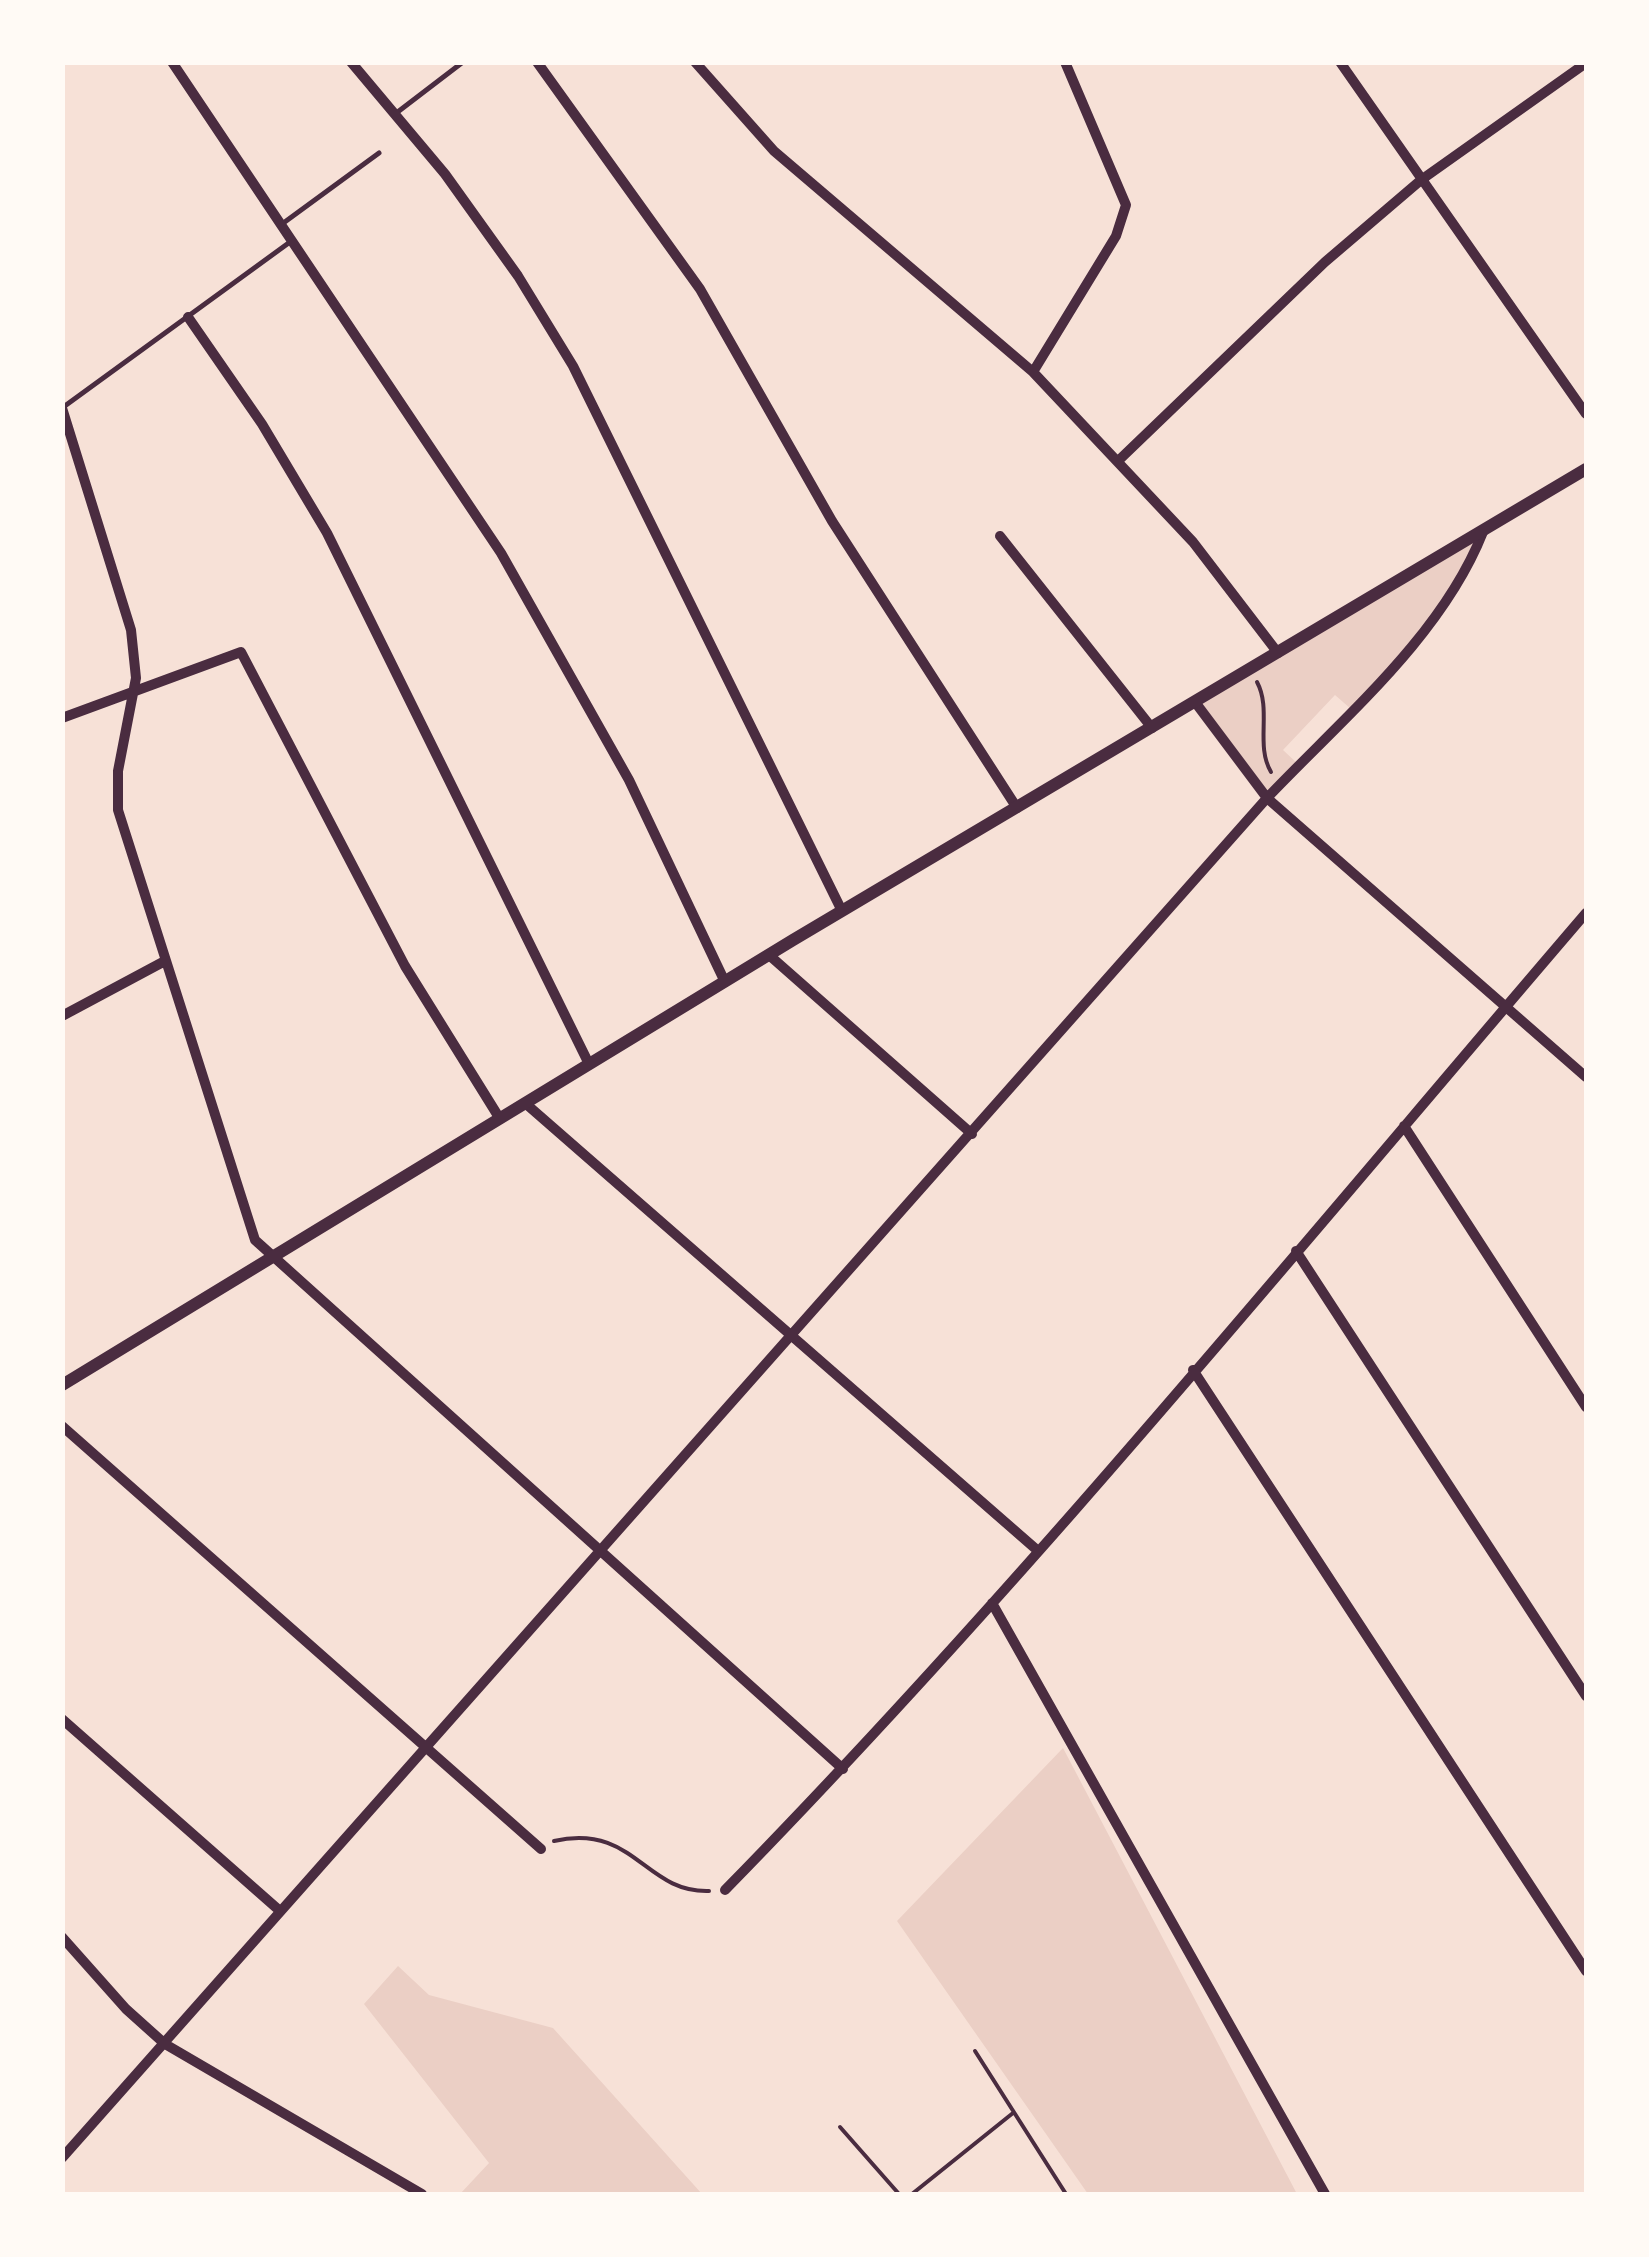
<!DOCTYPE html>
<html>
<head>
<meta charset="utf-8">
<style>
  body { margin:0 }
  #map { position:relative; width:1649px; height:2257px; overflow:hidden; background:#f7e1d7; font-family:"Zilla Slab",serif }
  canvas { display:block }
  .frame { position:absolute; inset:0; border:65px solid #fffaf5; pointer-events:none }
</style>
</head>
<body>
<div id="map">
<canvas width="1649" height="2257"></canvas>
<div class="frame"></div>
</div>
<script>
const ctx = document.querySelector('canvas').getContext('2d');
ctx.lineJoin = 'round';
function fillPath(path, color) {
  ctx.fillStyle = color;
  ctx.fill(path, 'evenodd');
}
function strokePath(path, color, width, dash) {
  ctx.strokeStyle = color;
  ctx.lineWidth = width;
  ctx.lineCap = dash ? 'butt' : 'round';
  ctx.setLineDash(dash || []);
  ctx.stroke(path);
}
const green = new Path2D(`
  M1483 533C1456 599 1400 658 1351 709L1335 695 1283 750 1298 764 1267 797 1195 702Z
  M1063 1748 1297 2194H1088L897 1921Z
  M398 1966 429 1995 553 2028 702 2194H460L489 2163 364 2004Z`);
const path = new Path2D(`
  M1257 682C1272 710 1255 745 1271 772
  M554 1841C635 1823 644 1893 709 1891
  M975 2051 1066 2194
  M840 2127 899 2194
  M912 2194 1013 2113`);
const service = new Path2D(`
  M395 114 463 62
  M282 224 379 153
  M62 408 290 242`);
const minor = new Path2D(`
  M172 62 501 553 629 780 725 982
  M351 62 445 174 518 276 573 366 842 911
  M537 62 700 289 832 521 1017 808
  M695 62 774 151 1033 372 1193 542 1278 653
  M1340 62 1586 414
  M188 317 262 424 327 533 589 1064
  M1033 372 1116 236 1126 205 1065 62
  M62 408 131 630 136 678 118 771V810L255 1240 843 1769
  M1118 461 1325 262 1421 180 1586 63
  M1000 536 1152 728
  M1195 702 1267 798 1586 1077
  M62 718 241 652 405 966 500 1119
  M769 955 972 1134
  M62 1016 163 962
  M525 1103 1037 1550
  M1404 1126 1586 1407
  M1296 1251 1586 1696
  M1193 1370 1586 1971
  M62 1426 541 1849
  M992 1603 1325 2194
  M62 1719 280 1911
  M725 1890C1028 1580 1304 1242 1586 913
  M62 1937 126 2009 165 2044 422 2194
  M62 2158 1267 798C1343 718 1442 636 1483 532`);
const tertiary = new Path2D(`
  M62 1385 793 940 1586 469`);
fillPath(green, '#ebcfc5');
strokePath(path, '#4a2c40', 4);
strokePath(service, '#4a2c40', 5);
strokePath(minor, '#4a2c40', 10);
strokePath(tertiary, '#4a2c40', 12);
</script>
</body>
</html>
